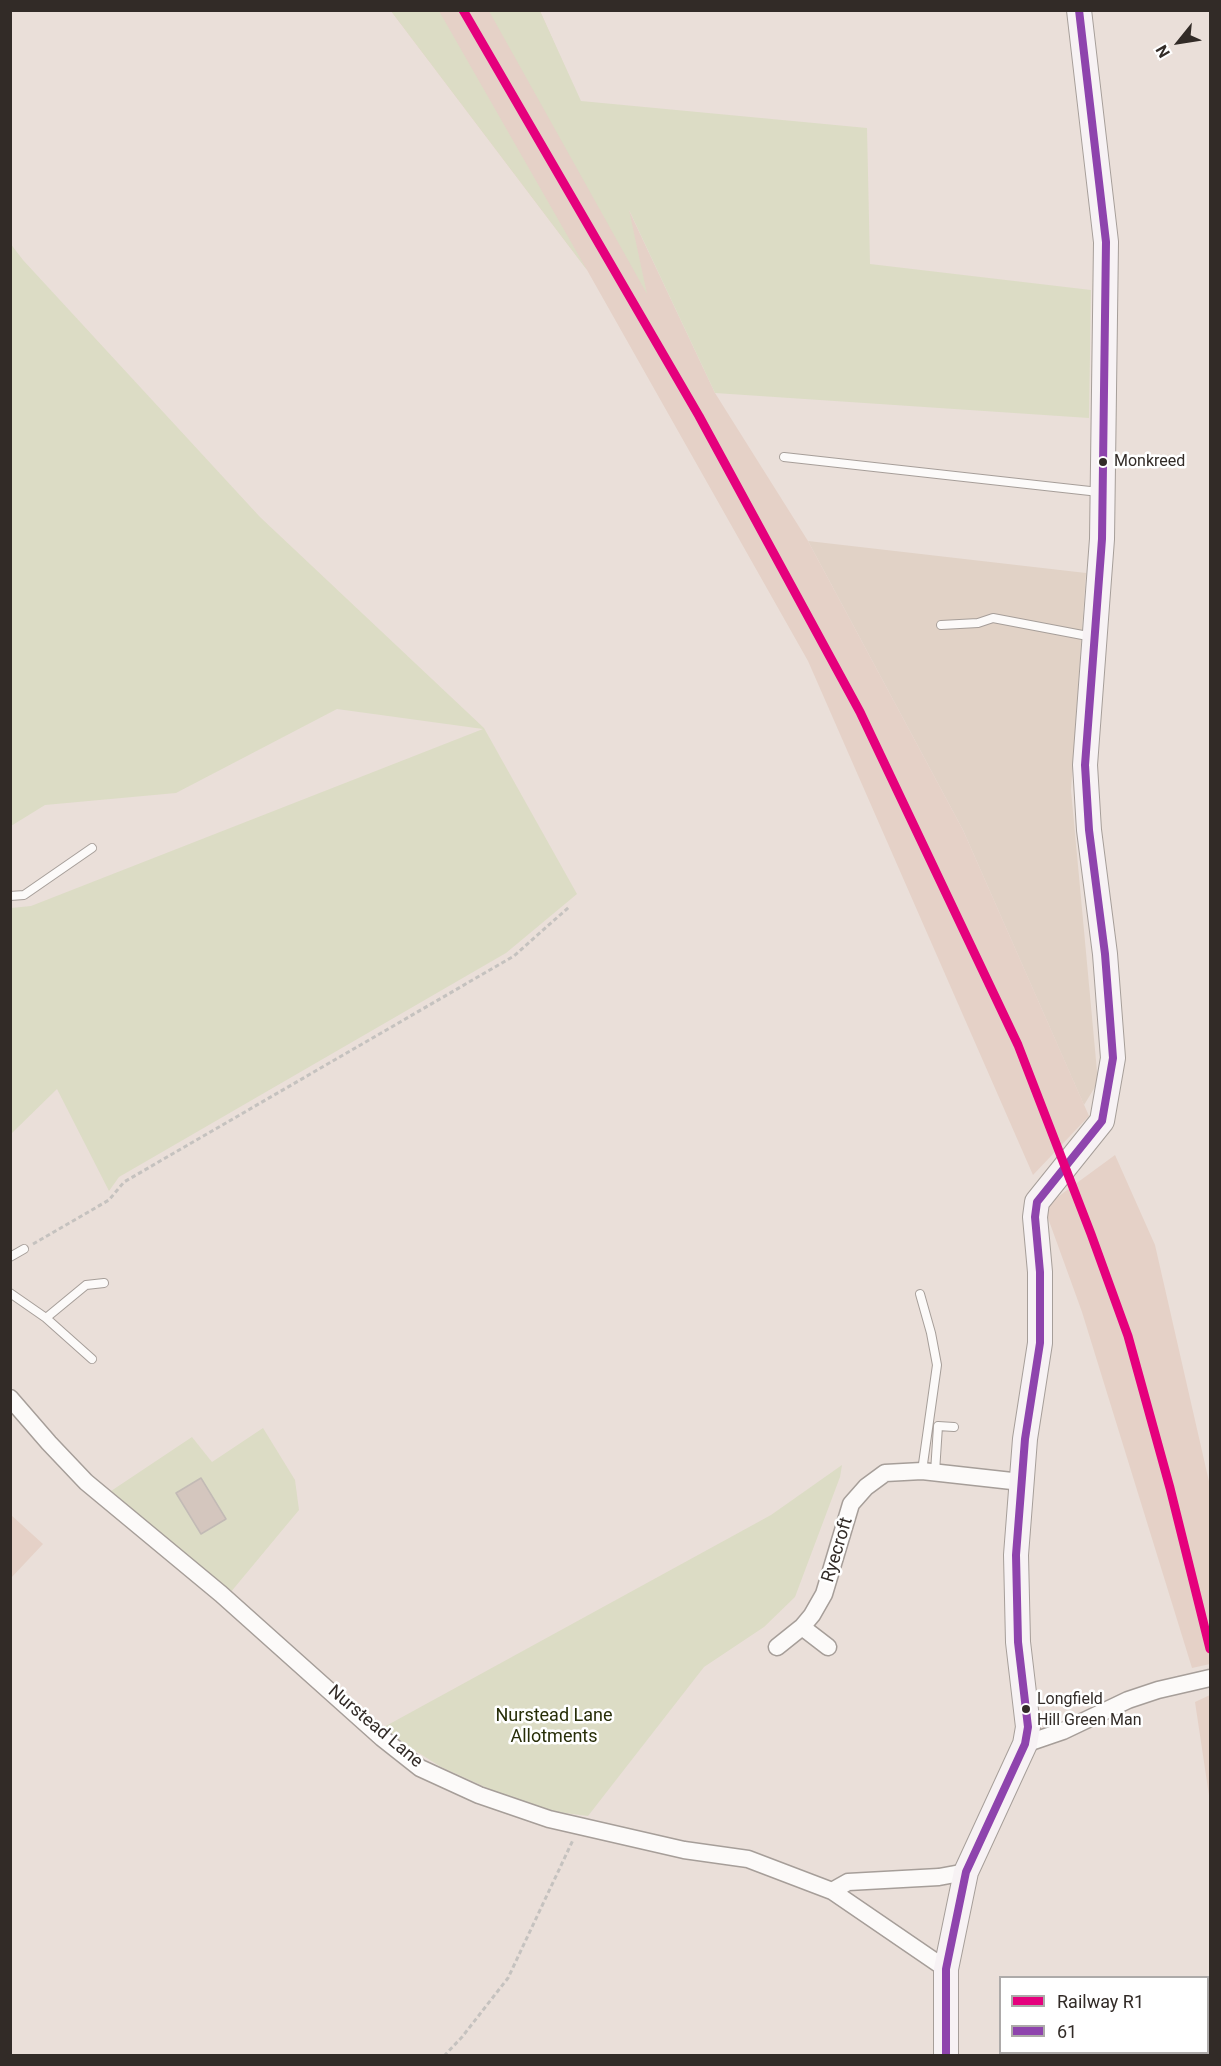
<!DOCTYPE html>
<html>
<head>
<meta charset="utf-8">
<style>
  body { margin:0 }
  #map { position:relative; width:1221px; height:2066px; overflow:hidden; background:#eadfd9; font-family:Roboto,sans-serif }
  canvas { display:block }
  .frame { position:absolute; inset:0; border:12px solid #322b27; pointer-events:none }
  .legend { position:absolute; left:999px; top:1976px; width:210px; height:78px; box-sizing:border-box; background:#fff; border:2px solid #adaaa9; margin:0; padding:8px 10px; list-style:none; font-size:18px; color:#322b27 }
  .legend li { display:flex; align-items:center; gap:12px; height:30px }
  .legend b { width:30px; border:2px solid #adaaa9 }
  .north { position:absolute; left:1149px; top:12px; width:60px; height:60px; -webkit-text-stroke:4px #fff; paint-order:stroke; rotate:240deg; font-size:16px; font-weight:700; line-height:24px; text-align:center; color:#322b27 }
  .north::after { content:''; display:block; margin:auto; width:21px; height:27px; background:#322b27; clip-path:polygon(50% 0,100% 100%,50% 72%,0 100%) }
</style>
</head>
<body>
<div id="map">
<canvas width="1221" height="2066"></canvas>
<div class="frame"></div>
<ul class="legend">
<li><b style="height:8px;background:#e5007d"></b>Railway R1</li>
<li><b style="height:8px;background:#8e44ad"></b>61</li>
</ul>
<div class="north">N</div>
</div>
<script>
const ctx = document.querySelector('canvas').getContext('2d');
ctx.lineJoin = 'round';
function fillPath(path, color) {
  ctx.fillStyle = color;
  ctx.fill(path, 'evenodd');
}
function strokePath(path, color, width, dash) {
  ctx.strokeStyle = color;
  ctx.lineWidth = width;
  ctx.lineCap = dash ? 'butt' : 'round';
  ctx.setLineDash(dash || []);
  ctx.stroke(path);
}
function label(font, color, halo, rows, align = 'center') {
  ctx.font = font + ' Roboto,sans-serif';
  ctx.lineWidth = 5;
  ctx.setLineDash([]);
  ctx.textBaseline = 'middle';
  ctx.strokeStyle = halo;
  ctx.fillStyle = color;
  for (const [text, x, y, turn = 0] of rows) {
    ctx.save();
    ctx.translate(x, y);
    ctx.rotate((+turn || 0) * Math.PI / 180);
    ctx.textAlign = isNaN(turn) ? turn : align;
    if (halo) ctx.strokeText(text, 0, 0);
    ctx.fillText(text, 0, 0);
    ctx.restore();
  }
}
const commercial = new Path2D(`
  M808 541 1086 573 1071 790 1098 1082 1084 1105 963 830Z`);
const built = new Path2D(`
  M391 11H540L627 206 715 393 808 541 963 830 1089 1116 1033 1175 808 661 587 270Z
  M1115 1155 1155 1245 1210 1486V1664L1192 1668 1082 1312 1044 1207Z
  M11 1515 43 1544 11 1578Z
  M1210 1695V1802L1195 1702Z`);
const green = new Path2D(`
  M391 11H439L587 270Z
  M489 11H540L581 101 867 128 870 264 1091 290 1089 418 715 393 629 210 647 294Z
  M10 243 23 260 260 517 484 728 577 894 506 953 119 1177 109 1191 57 1089 11 1134V908L31 906 483 729 337 709 176 793 45 805 11 826Z
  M263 1428 295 1480 299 1510 230 1593 111 1491 192 1437 212 1462ZM177 1493 225 1519 202 1534Z
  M842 1465 840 1477 795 1597 764 1627 704 1667 588 1816 541 1810 498 1793 441 1767 406 1745 384 1727 771 1515Z`);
const building = new Path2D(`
  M201 1478 226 1519 201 1534 176 1493Z`);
const path = new Path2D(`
  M33 1244 109 1200 124 1182 514 956 569 907
  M444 2056 462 2037 508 1978 573 1840`);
const lane = new Path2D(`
  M784 457 1099 492
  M941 625 978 623 993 618 1093 637
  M10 896 24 895 92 848
  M10 1257 24 1249
  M10 1293 46 1318 92 1359
  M920 1294 931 1333 937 1365 922 1471
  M46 1318 86 1285 104 1283
  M935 1472 938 1426 954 1427`);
const street = new Path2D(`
  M10 1398 49 1443 86 1482 221 1594 382 1738 420 1768 479 1795 549 1819 684 1850 748 1859 832 1891 848 1882 939 1877 966 1872
  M802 1627 828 1647
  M777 1647 802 1627 812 1615 824 1594 851 1504 866 1487 885 1473 922 1471 1021 1482
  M1025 1744 1063 1731 1128 1700 1158 1690 1210 1678
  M832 1891 946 1969`);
const secondary = new Path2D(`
  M946 2056V1969L966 1872 1025 1744 1028 1727 1018 1642 1016 1555 1025 1439 1040 1343V1272L1035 1217 1037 1202 1102 1121 1113 1058 1105 954 1089 830 1085 765 1102 539 1106 242 1079 10`);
const bus1 = new Path2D(`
  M946 2056V1969L966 1872 1025 1744 1028 1727 1018 1642 1016 1555 1025 1439 1040 1343V1272L1035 1217 1037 1202 1102 1121 1113 1058 1105 954 1089 830 1085 765 1102 539 1106 242 1079 10`);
const rail1 = new Path2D(`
  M463 10 699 416 860 712 1018 1045 1091 1234 1128 1336 1170 1488 1210 1649`);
const markers = [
  [1103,462,5,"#322b27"],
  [1026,1709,5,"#322b27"]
];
const busNames = [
  ["Monkreed",1114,462],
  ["Longfield",1037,1700],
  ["Hill Green Man",1037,1721]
];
const streetNames = [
  ["Ryecroft",838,1550,-73],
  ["Nurstead Lane",375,1727,40]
];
const parkNames = [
  ["Nurstead Lane",554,1716],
  ["Allotments",554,1737]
];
fillPath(commercial, '#e1d2c6');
fillPath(built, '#e5d1c7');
fillPath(green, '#dcdcc5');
fillPath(building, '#d4c6be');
strokePath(building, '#c2bab5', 1.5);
strokePath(lane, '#a69e99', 10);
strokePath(street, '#a69e99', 19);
strokePath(secondary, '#a69e99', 26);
strokePath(path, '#c5c2bf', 3, [4.5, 3]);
strokePath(lane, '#fcfaf9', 8);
strokePath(street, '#fcfaf9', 16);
strokePath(secondary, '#f7f2f4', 24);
strokePath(bus1, '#8e44ad', 8);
strokePath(rail1, '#e5007d', 9);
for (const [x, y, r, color] of markers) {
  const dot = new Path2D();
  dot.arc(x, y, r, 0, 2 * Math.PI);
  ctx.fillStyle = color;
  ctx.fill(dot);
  strokePath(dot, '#fff', 2);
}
label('16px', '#322b27', '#fff', busNames, 'left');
label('18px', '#322b27', '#fff', streetNames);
label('18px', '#272e08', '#fff', parkNames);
</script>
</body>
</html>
